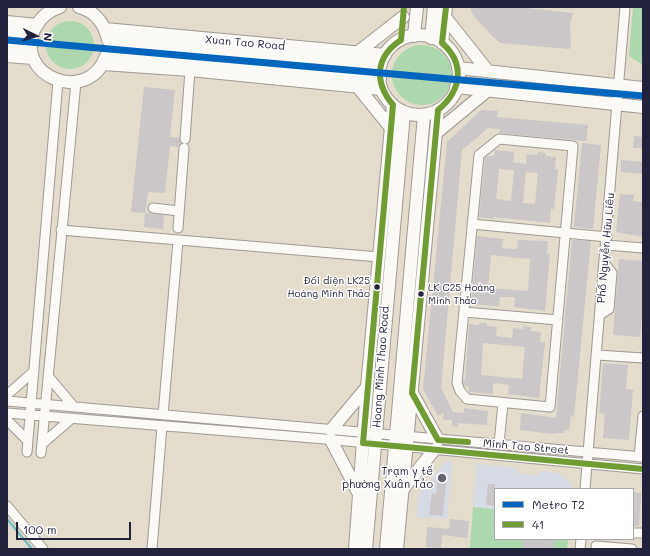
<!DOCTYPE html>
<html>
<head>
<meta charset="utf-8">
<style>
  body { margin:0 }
  #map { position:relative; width:650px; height:556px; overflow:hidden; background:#e4dccc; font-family:Mali,sans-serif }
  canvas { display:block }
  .frame { position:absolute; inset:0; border:8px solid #22223b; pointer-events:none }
  .legend { position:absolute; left:494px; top:488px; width:140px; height:52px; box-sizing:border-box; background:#fff; border:1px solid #a7a7b1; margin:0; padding:5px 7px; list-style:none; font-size:12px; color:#22223b }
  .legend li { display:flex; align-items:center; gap:8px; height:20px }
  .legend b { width:20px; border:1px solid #a7a7b1 }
  .north { position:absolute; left:16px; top:16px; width:40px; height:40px; -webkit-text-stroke:3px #fff; paint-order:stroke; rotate:95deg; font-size:11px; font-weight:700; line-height:16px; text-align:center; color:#22223b }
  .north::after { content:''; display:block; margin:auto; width:14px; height:18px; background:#22223b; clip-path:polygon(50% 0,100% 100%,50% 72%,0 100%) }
  .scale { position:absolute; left:16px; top:522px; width:115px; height:18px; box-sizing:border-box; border:2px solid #22223b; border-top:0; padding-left:5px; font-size:12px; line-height:14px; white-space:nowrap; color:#22223b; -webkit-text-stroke:3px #fff; paint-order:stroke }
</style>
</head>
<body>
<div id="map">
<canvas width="650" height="556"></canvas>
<div class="frame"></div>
<ul class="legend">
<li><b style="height:5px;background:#0065bd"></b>Metro T2</li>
<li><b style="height:5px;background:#719c34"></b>41</li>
</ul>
<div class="north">N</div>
<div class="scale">100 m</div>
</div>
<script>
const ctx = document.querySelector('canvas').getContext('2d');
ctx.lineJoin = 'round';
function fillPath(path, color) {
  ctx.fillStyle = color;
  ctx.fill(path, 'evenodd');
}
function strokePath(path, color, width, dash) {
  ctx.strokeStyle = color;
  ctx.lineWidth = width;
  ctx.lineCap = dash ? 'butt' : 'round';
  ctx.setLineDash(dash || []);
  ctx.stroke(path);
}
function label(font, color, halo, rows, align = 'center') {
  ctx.font = font + ' Mali,sans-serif';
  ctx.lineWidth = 3;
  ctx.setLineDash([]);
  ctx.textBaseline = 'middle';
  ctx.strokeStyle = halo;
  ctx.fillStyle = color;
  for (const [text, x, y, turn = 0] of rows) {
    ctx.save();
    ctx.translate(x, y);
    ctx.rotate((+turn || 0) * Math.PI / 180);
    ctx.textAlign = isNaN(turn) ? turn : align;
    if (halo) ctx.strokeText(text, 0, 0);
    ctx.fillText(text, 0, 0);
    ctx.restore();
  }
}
const built = new Path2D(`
  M447 461 452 462 447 519 417 517 419 493Z
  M477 464 517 468 516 473 538 475 542 471 560 473 572 486V489H495V509L473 507Z`);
const green = new Path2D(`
  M633 7H643V65L629 56Z
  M46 45a24 24 0 1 1 48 0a24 24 0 1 1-48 0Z
  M392 75a30 30 0 1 1 60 0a30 30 0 1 1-60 0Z
  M473 507 495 509V539H568L567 549H470Z`);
const stream = new Path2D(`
  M7 519 32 549`);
const building = new Path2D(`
  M470 7H516L573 13 570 24 571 47 569 49 501 43 494 38 473 15Z
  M144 87 175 90 170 137 179 138 181 143 178 147 170 146 165 193 148 192 145 213 131 212Z
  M481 110 498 111 497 117 588 125 586 141 499 133 500 129 488 128 462 150 441 388 453 412 464 413V408L488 411 487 425 458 423V427L452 426V420H443L444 413 438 416 423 389 447 142Z
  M634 136 643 137V148H633Z
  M582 143 601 145 593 229 574 227Z
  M495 150 514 152 513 162 526 164 527 154 537 155 538 152 546 153V156L556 157 555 169H558L557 181 554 209H551L550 223 494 217V219L479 217 485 158 488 156H494ZM499 169 514 170 511 201 496 199ZM526 172 538 173 535 204 523 203Z
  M621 160 643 162V174L621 172Z
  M620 194 634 195 633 201 643 202V237L616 232Z
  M145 213 164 215 163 229 144 227Z
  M477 236 503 239 502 248 514 249H517L518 240 548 241 547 254H550L545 311 514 307 515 297H500L499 306 471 304ZM491 255 530 259 528 291 488 288Z
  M572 240 591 241 574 416 571 415 569 430H564V433H554L553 434 520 430 521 413 556 418Z
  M619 259 643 261V305L640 337 613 335Z
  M479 323H487V326L497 327 496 336 512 338 513 328 523 329V326L531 327V331L541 332 540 342H545L539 398 508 394 509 385 497 383 493 384V394L469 392V387L465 386 463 382V379L465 380 469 324 479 325ZM483 343 525 347 522 379 481 375Z
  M603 363 628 365 626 389 633 390 629 440 603 438 605 414 599 413Z
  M438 474 447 475 443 516 429 515 432 493 436 494Z
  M488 484H495V506L486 505Z
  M633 492 641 493 639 526H633Z
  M450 519 469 521 467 538 442 535 441 548 426 547 427 527 449 529Z
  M523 539H554L553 549H522Z`);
const minor = new Path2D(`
  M185 139 190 70
  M499 139 573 146 550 407 467 399 460 391 457 383 479 155Z
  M153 208 179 211
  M472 224 607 237
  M178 228 184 148
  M61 230 379 257
  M606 245 643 248
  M464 312 558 320
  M601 314 609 309 612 273 605 264
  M597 355 643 358
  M48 376 74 407
  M7 395 34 371
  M7 401 643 457
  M7 413 325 439 643 469
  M163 415 178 241
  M7 420 28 441
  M42 444 72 418
  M499 444 503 403
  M27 452 58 81
  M41 453 76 82
  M639 457 643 416
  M585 489 625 7
  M7 506 43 549
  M633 533H643
  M596 546 632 549
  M152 549 162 426
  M580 549 581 539`);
const major = new Path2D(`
  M60 7C49 10 41 17 35 28 12 77 89 106 106 56
  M79 7C94 11 103 22 107 36
  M445 17 487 70
  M7 22 37 25
  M105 29 385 55
  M7 31 30 33
  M379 75a40 40 0 1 1 80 0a40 40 0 1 1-80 0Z
  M414 36 417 7
  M431 38 434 7
  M108 40 381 64
  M442 43 446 7
  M7 47 31 49
  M357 53 403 17
  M107 55 380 79
  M7 56 33 58
  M103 64 190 70 381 89
  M458 68 643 88
  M357 86 391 128
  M456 87 643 107
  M436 133 488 90
  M412 393 438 440
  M331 430 367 387
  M331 440 359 494
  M403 489 434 450
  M355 549 367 387 393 105
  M366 549 404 113
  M386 549 424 115
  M397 549 438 110`);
const bus1 = new Path2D(`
  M404 7 401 40C375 57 374 82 393 105L363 443 643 469
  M446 7 442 43C466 64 461 91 438 110L412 393 438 440 468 442`);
const metro1 = new Path2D(`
  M7 40 643 96`);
const markers = [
  [377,287,3.5,"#22223b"],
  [421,294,3.5,"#22223b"],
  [442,478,5,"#66636e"]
];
const busNames = [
  ["Đối diện LK25",370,281],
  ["Hoàng Minh Thảo",370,294],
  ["LK C25 Hoàng",428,288,"left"],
  ["Minh Thảo",428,301,"left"]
];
const streetNames = [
  ["Xuan Tao Road",245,43,5],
  ["Phố Nguyễn Hữu Liêu",606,248,-85],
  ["Hoang Minh Thao Road",381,367,-86],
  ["Minh Tao Street",526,447,5]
];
const poiNames = [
  ["Trạm y tế",433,472],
  ["phường Xuân Tảo",433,485]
];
fillPath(built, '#d7dbe5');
fillPath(green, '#add7ae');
strokePath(stream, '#75bcc6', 2.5);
fillPath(building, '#cbc6c7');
strokePath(minor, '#a09b95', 11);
strokePath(major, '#a09b95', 14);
strokePath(minor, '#fbfaf7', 9);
strokePath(major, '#fbfaf7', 12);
strokePath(bus1, '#719c34', 6);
strokePath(metro1, '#0065bd', 7);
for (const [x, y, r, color] of markers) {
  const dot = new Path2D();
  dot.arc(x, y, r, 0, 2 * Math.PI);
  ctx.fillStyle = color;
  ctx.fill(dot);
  strokePath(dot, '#fff', 1.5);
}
label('10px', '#22223b', '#fff', busNames, 'right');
label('11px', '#22223b', '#fff', streetNames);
label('11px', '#22223b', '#fff', poiNames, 'right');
</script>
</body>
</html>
